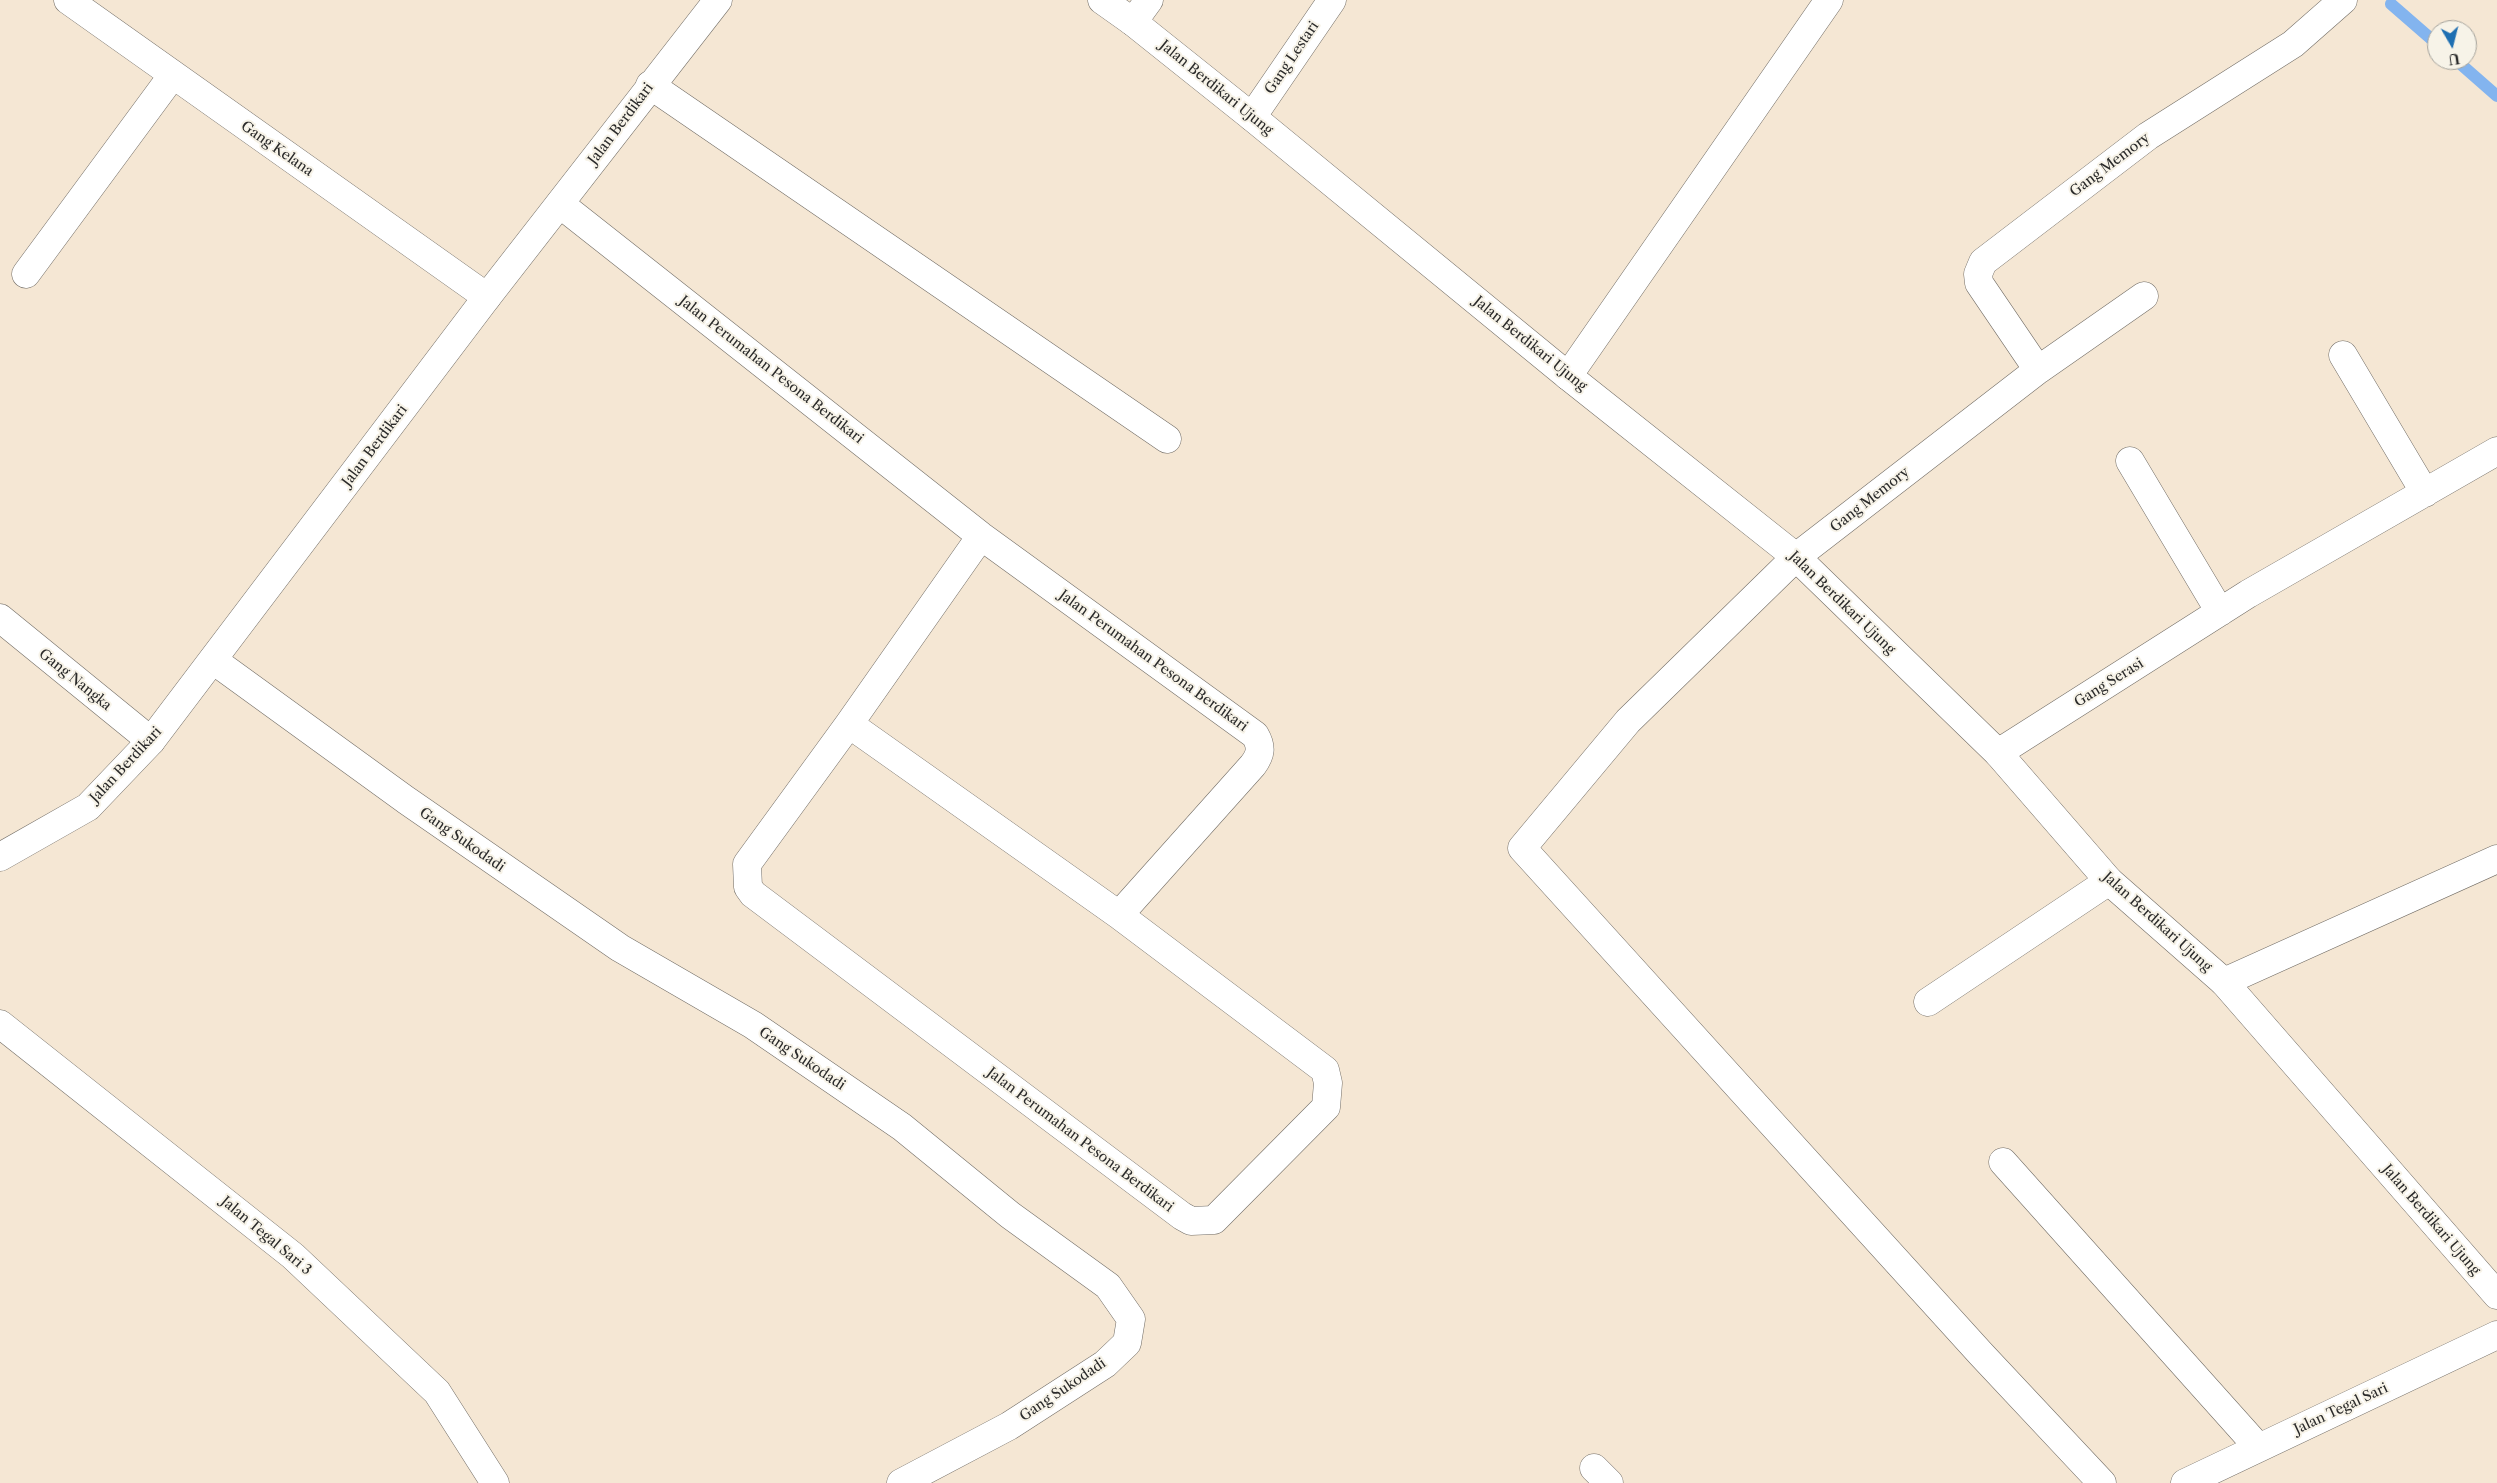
<!DOCTYPE html>
<html>
<head>
<meta charset="utf-8">
<style>
  body { margin:0 }
  #map { position:relative; width:2497px; height:1483px; overflow:hidden; background:#f5e7d4; font-family:"Libre Caslon Text",serif }
  canvas { display:block }
  .north { position:absolute; left:2427px; top:20px; width:50px; height:50px; box-sizing:border-box; background:#f7f3e8; border:1px solid #a5a39c; border-radius:50%; rotate:172deg; font-size:14px; font-weight:700; line-height:20px; text-align:center; color:#2b2b2b }
  .north::after { content:''; display:block; margin:auto; width:18px; height:22px; background:#1f6fb2; clip-path:polygon(50% 0,100% 100%,50% 72%,0 100%) }
</style>
</head>
<body>
<div id="map">
<canvas width="2497" height="1483"></canvas>
<div class="north">U</div>
</div>
<script>
const ctx = document.querySelector('canvas').getContext('2d');
ctx.lineJoin = 'round';
function strokePath(path, color, width, dash) {
  ctx.strokeStyle = color;
  ctx.lineWidth = width;
  ctx.lineCap = dash ? 'butt' : 'round';
  ctx.setLineDash(dash || []);
  ctx.stroke(path);
}
function label(font, color, halo, rows, align = 'center') {
  ctx.font = font + ' "Libre Caslon Text",serif';
  ctx.lineWidth = 4;
  ctx.setLineDash([]);
  ctx.textBaseline = 'middle';
  ctx.strokeStyle = halo;
  ctx.fillStyle = color;
  for (const [text, x, y, turn = 0] of rows) {
    ctx.save();
    ctx.translate(x, y);
    ctx.rotate((+turn || 0) * Math.PI / 180);
    ctx.textAlign = isNaN(turn) ? turn : align;
    if (halo) ctx.strokeText(text, 0, 0);
    ctx.fillText(text, 0, 0);
    ctx.restore();
  }
}
const stream = new Path2D(`
  M2391 4 2437 44
  M2456 60 2497 96`);
const minor = new Path2D(`
  M68 0 487 297
  M1133 22 1149 0
  M650 85 1167 439
  M1252 117 1332 0
  M560 204 981 536 1255 735C1262 747 1261 754 1253 765L1119 915 1325 1070 1328 1083 1326 1107 1214 1220 1191 1221 1182 1216 753 894 748 887 747 864 849 724 981 536
  M26 274 172 76
  M2343 355 2425 493
  M2038 370 1979 283 1978 274 1983 262 2148 136 2293 44 2343 0
  M1568 376 1829 0
  M2130 461 2220 612
  M0 618 151 741
  M213 660 406 800 620 948 753 1025 902 1127 1010 1215 1108 1286 1131 1319 1127 1343 1105 1364 1009 1426 901 1483
  M849 724 1119 915
  M1998 753 2248 594 2497 451
  M2224 982 2497 859
  M1928 1002 2109 881
  M0 1024 293 1256 437 1392 495 1483
  M2003 1162 2258 1447
  M1594 1468 1609 1483
  M2102 1483 1981 1354 1522 848 1628 721 1796 557 2038 370 2144 296`);
const tertiary = new Path2D(`
  M1102 0 1133 22 1252 117 1568 376 1796 557 1998 753 2109 881 2224 982 2497 1295
  M0 857 88 807 151 741 487 297 718 0
  M2185 1483 2497 1335`);
const streetNames = [
  ["Gang Lestari",1292,58,-56],
  ["Jalan Berdikari Ujung",1216,88,39],
  ["Jalan Berdikari",621,124,-53],
  ["Gang Kelana",277,149,35],
  ["Gang Memory",2110,165,-37],
  ["Jalan Berdikari Ujung",1530,344,39],
  ["Jalan Perumahan Pesona Berdikari",771,370,38],
  ["Jalan Berdikari",375,446,-53],
  ["Gang Memory",1870,500,-38],
  ["Jalan Berdikari Ujung",1842,603,44],
  ["Jalan Perumahan Pesona Berdikari",1153,661,36],
  ["Gang Nangka",75,680,39],
  ["Gang Serasi",2109,683,-32],
  ["Jalan Berdikari",126,765,-47],
  ["Gang Sukodadi",462,840,35],
  ["Jalan Berdikari Ujung",2157,922,42],
  ["Gang Sukodadi",802,1059,34],
  ["Jalan Perumahan Pesona Berdikari",1080,1140,37],
  ["Jalan Berdikari Ujung",2431,1220,49],
  ["Jalan Tegal Sari 3",266,1236,40],
  ["Gang Sukodadi",1063,1390,-34],
  ["Jalan Tegal Sari",2341,1409,-25]
];
strokePath(stream, '#83b4ef', 12);
strokePath(minor, '#726d66', 29);
strokePath(tertiary, '#726d66', 29);
strokePath(minor, '#fff', 28);
strokePath(tertiary, '#fff', 28);
label('14px', '#2b2b2b', '#f7f3e8', streetNames);
</script>
</body>
</html>
